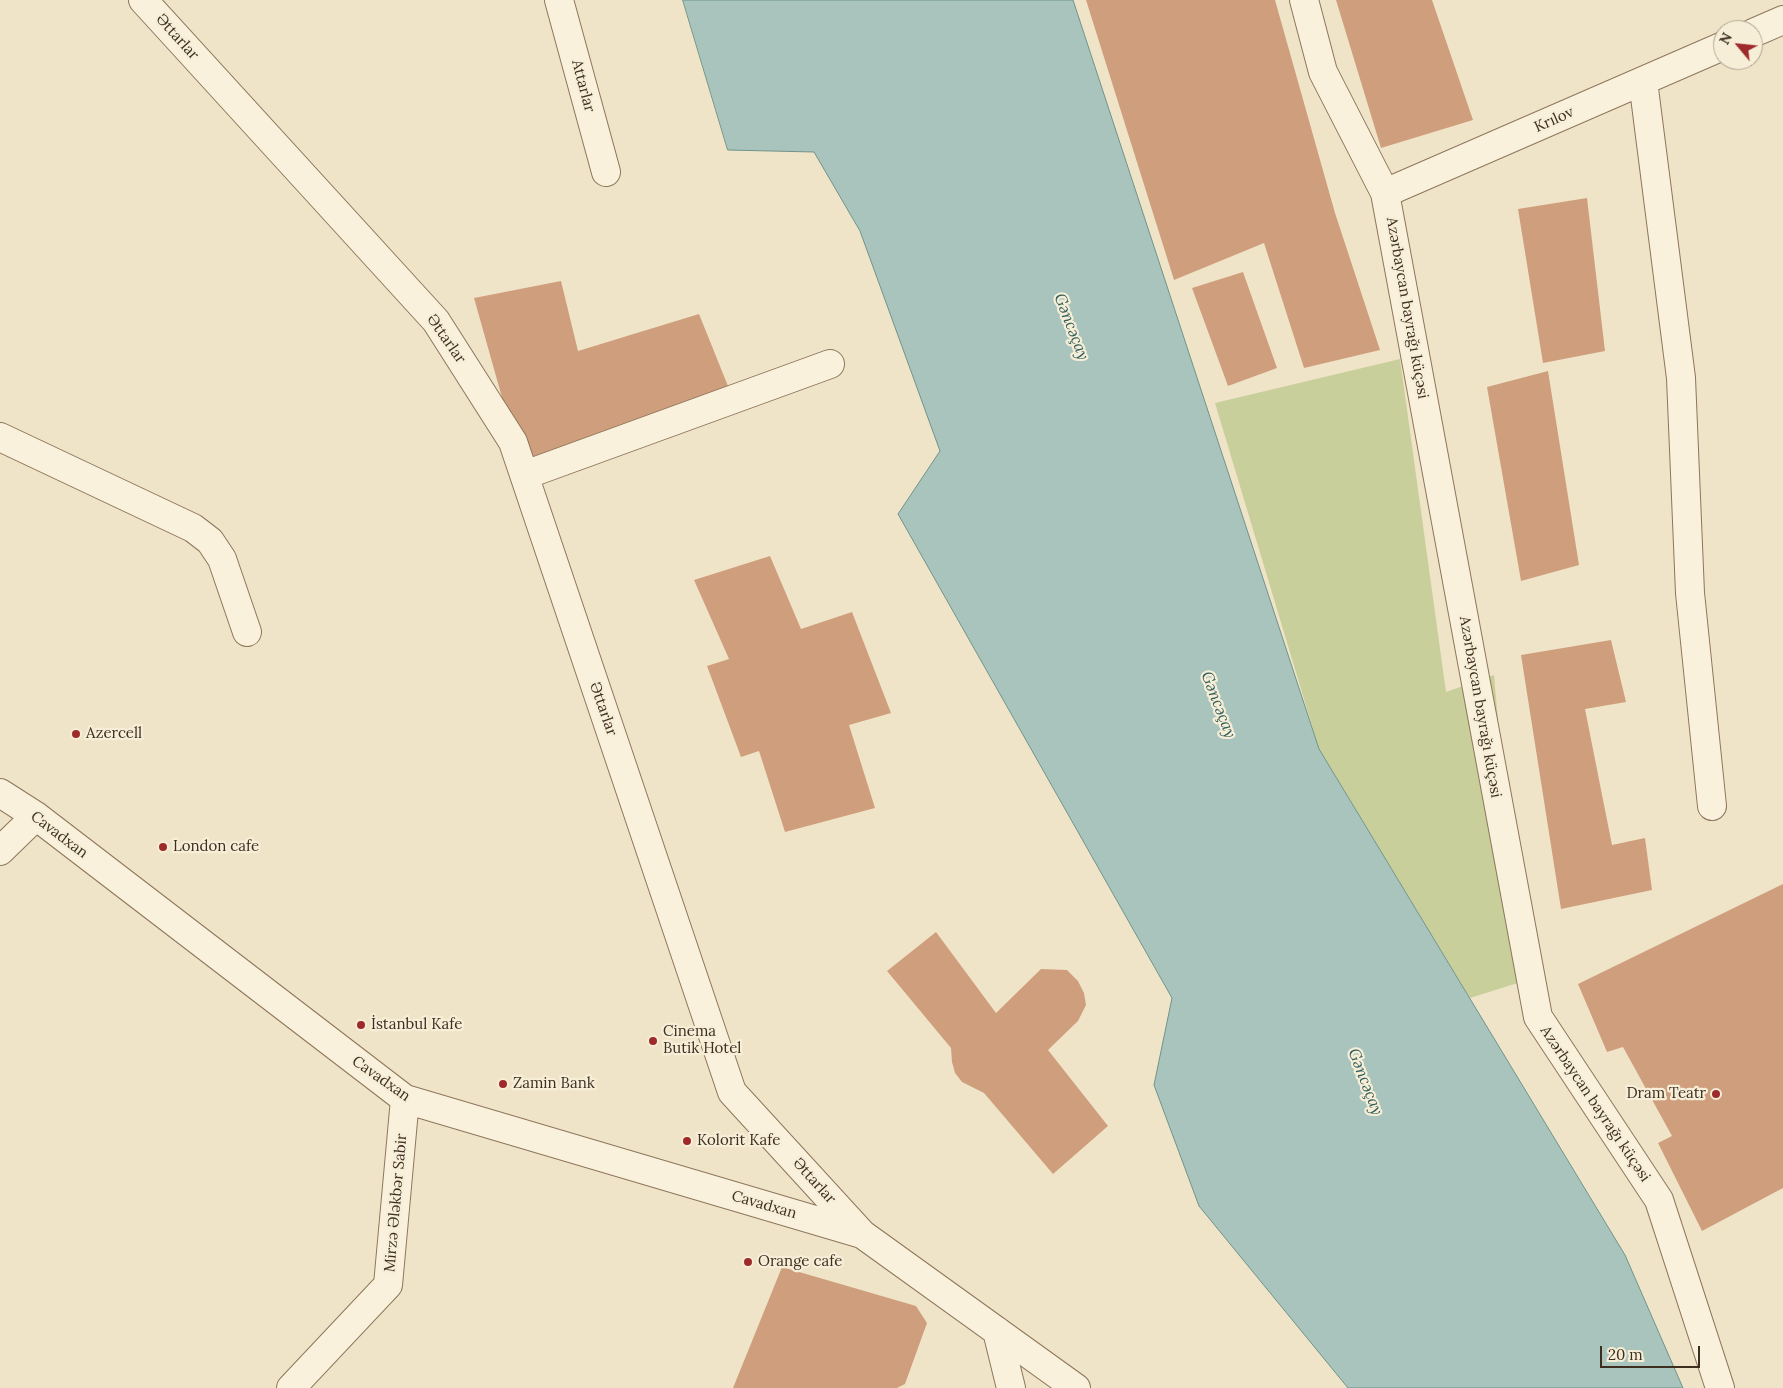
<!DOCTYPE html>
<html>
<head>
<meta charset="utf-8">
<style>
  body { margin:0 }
  #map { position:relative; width:1783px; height:1388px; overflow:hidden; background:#f0e4c8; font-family:Lora,serif }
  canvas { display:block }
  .north { position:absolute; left:1713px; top:20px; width:50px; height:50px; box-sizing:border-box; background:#f7eed8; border:1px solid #ada18e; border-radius:50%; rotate:298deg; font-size:14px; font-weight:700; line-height:20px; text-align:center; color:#3d2e20 }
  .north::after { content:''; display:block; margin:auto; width:18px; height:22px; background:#9e2a2b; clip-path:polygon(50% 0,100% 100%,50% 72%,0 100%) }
  .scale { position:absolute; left:1600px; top:1346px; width:100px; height:22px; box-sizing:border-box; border:2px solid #3d2e20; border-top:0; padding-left:6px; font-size:15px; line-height:18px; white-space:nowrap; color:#3d2e20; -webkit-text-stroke:4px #f7eed8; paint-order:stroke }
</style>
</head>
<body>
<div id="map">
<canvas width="1783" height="1388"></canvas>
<div class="north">N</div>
<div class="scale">20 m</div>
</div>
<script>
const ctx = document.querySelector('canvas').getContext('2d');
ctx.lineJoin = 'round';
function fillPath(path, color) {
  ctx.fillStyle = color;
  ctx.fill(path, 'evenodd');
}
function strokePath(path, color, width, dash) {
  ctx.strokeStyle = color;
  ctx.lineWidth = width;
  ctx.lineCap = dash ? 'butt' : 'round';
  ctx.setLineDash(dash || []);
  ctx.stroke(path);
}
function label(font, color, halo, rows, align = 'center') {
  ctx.font = font + ' Lora,serif';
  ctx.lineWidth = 4.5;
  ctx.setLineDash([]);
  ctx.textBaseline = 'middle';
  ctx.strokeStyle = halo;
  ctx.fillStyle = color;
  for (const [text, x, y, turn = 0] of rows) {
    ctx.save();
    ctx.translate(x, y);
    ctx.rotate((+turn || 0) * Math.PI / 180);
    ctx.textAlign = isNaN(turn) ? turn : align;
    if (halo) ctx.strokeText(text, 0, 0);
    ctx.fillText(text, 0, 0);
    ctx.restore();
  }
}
const green = new Path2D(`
  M1400 359 1446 692 1494 675 1521 982 1470 998 1319 749 1215 403Z`);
const water = new Path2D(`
  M683 0H1073L1319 749 1625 1255 1683 1388H1348L1199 1206 1154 1085 1172 998 898 514 940 451 860 231 814 152 728 150Z`);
const building = new Path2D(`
  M1086 0H1275L1335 213 1380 350 1304 368 1264 243 1174 280Z
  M1336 0H1432L1473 120 1381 148Z
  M1587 198 1605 351 1543 363 1518 209Z
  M1243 272 1277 368 1228 386 1192 288Z
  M561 281 578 351 699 314 730 391 521 465 474 298Z
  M1548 371 1579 565 1521 581 1487 387Z
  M770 556 801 629 852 612 891 713 849 725 875 808 785 832 759 751 741 757 707 666 729 659 694 580Z
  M1611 640 1626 702 1585 709 1612 845 1645 838 1652 890 1561 909 1521 655Z
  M1783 884V1188L1702 1231 1658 1143 1672 1136 1623 1047 1607 1052 1578 984Z
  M936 932 996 1013 1041 969 1067 970 1078 981 1084 993 1086 1005 1078 1021 1048 1050 1108 1126 1053 1174 984 1093 962 1082 955 1073 952 1062 951 1048 887 971Z
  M782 1267 916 1306 927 1323 905 1384 897 1388H733Z`);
const minor = new Path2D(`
  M143 0 436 321 513 442 732 1092 862 1234 1076 1388
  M559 0 606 172
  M1304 0 1323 72 1385 193 1538 1017 1659 1200 1720 1388
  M1753 33 1783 20
  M1643 81 1681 378 1690 593 1712 806
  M1385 193 1723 46
  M0 437 193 528 210 541 222 559 247 632
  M525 475 830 364
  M0 793 36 816 405 1099 862 1234
  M0 851 36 816
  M997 1331 1011 1388
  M291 1388 388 1285 405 1099`);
const markers = [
  [76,734,5,"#9e2a2b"],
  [163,847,5,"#9e2a2b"],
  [361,1025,5,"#9e2a2b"],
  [653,1041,5,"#9e2a2b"],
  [503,1084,5,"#9e2a2b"],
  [1716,1094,5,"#9e2a2b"],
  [687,1141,5,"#9e2a2b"],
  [748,1262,5,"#9e2a2b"]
];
const streetNames = [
  ["Əttarlar",177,37,48],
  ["Attarlar",583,86,75],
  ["Krılov",1554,120,-24],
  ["Azərbaycan bayrağı küçəsi",1407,308,80],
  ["Əttarlar",446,339,55],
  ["Azərbaycan bayrağı küçəsi",1480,707,80],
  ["Əttarlar",603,709,71],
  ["Cavadxan",59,835,37],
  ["Cavadxan",381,1079,35],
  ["Azərbaycan bayrağı küçəsi",1595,1104,56],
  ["Əttarlar",814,1181,48],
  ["Mirzə Ələkbər Sabir",396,1203,-85],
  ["Cavadxan",764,1205,16]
];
const poiNames = [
  ["Azercell",86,734],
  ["London cafe",173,847],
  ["İstanbul Kafe",371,1025],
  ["Cinema",663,1032],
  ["Butik Hotel",663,1049],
  ["Zamin Bank",513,1084],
  ["Dram Teatr",1706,1094,"right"],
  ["Kolorit Kafe",697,1141],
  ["Orange cafe",758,1262]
];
const waterNames = [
  ["Gəncəçay",1071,327,69],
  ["Gəncəçay",1218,705,69],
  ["Gəncəçay",1365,1082,69]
];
fillPath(green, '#c9cf9b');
fillPath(water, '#a9c4bc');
strokePath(water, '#6f938a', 1);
fillPath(building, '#cf9f7d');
strokePath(minor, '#8d765c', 30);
strokePath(minor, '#faf1dc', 28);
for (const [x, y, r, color] of markers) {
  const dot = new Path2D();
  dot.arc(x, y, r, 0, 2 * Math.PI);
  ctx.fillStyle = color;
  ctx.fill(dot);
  strokePath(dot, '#f7eed8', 2);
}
label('15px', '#3d2e20', '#f7eed8', streetNames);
label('15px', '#3d2e20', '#f7eed8', poiNames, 'left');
label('italic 16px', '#2f5d5a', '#f7eed8', waterNames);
</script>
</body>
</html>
